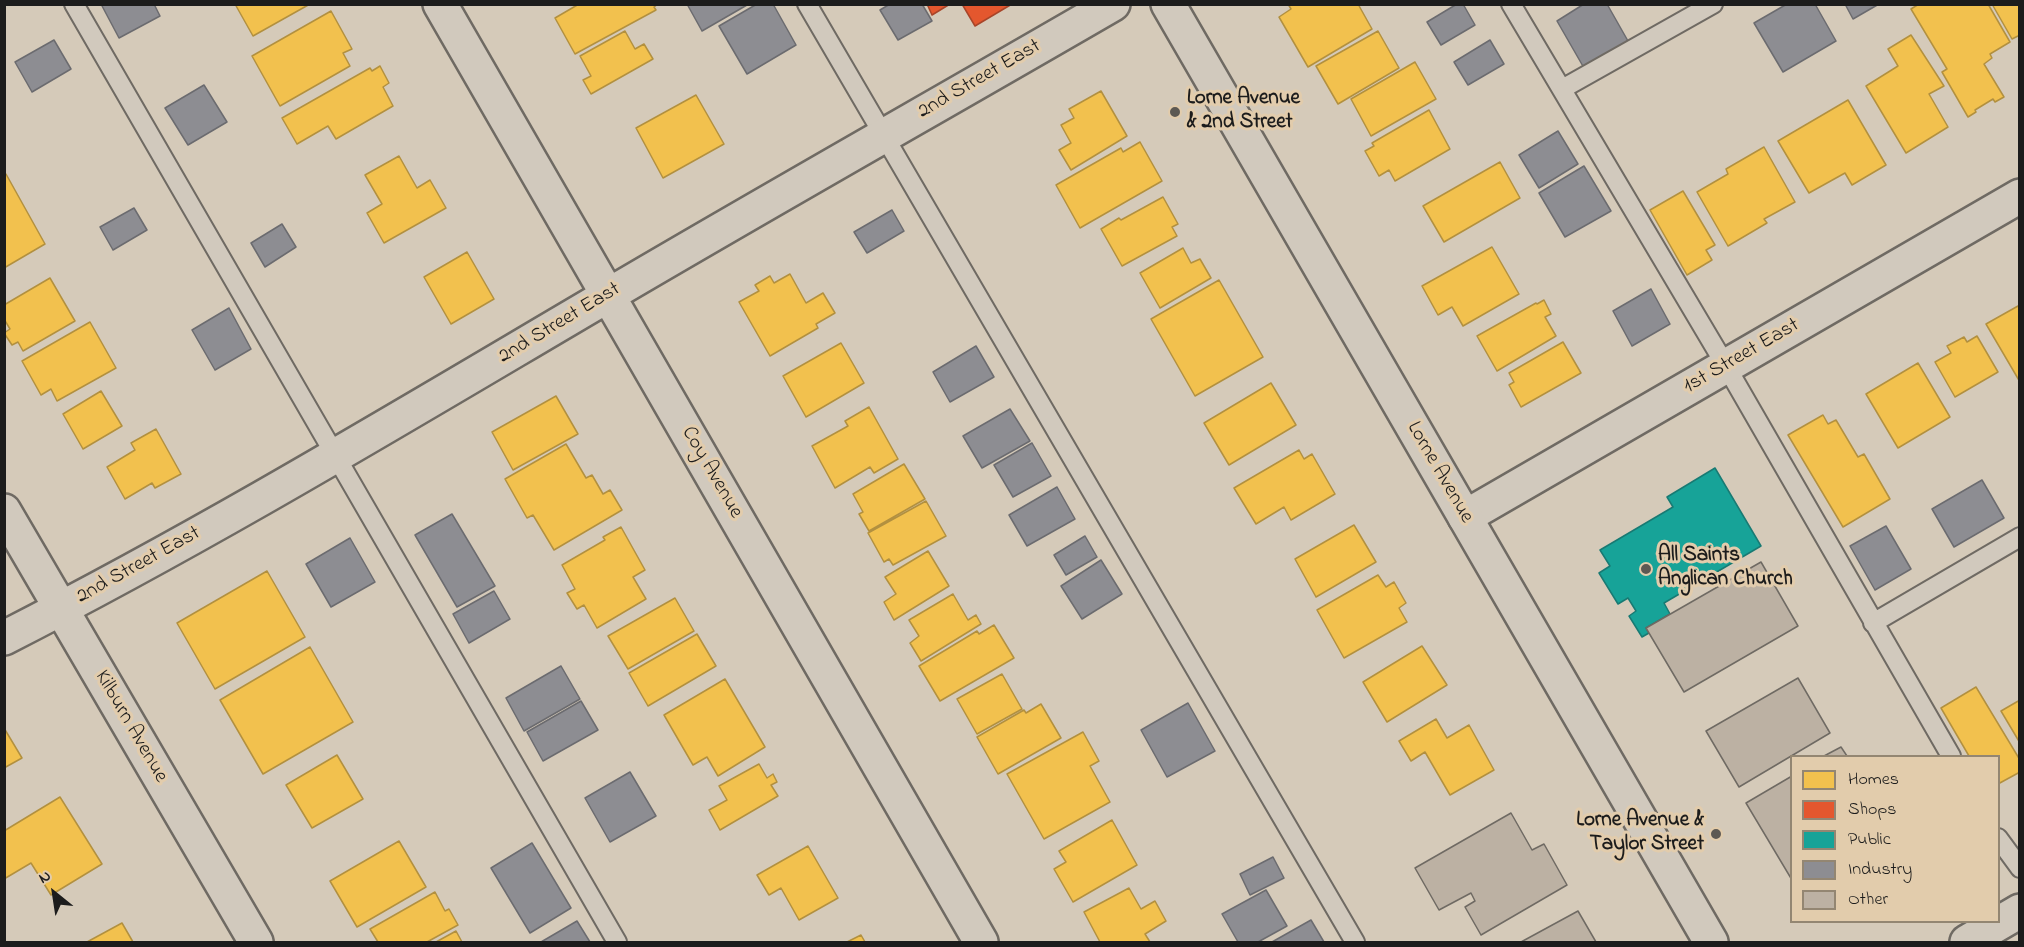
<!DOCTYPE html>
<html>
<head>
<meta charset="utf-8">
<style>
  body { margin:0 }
  #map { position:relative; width:2024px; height:947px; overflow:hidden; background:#d5cab9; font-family:"Indie Flower",sans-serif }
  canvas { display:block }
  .frame { position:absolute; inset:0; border:6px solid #1c1c1c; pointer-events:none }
  .legend { position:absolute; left:1790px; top:755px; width:210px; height:168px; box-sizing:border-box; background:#e2ccac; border:2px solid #938672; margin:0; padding:8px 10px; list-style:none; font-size:18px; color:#1c1c1c }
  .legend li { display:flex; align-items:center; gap:12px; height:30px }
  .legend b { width:30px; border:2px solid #938672 }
  .north { position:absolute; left:24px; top:863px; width:60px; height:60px; -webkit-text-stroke:4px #e2ccac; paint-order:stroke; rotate:330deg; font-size:16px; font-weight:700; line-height:24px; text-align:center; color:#1c1c1c }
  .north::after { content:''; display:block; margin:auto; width:21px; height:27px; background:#1c1c1c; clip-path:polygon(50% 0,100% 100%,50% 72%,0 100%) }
</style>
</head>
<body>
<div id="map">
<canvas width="2024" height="947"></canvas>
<div class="frame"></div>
<ul class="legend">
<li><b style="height:16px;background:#f2c14e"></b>Homes</li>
<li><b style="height:16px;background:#e4572e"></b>Shops</li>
<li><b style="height:16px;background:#17a398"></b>Public</li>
<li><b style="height:16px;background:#8d8d92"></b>Industry</li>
<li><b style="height:16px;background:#bcb1a3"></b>Other</li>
</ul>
<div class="north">N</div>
</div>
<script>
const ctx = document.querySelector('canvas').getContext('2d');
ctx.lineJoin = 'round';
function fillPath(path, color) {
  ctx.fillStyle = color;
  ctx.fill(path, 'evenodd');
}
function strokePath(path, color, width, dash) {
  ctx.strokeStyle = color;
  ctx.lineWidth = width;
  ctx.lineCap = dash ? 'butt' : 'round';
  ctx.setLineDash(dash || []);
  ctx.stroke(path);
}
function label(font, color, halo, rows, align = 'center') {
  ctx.font = font + ' "Indie Flower",sans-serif';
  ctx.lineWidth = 6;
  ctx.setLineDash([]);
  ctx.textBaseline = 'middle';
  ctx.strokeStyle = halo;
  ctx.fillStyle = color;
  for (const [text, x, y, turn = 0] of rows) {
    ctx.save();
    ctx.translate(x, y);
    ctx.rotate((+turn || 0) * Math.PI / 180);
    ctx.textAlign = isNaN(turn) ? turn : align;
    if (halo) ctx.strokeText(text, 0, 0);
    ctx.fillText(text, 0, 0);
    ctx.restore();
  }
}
const homes = new Path2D(`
  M235 4H310L253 36Z
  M579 4H658L654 7 656 10 575 54 555 18Z
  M1288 4H1358L1372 29 1308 67 1279 17 1291 9Z
  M1919 4H1988L2010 42 1990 54 1992 58 1984 64 2004 97 1995 102 1993 99 1975 110 1976 112 1968 117 1942 72 1947 69 1911 9Z
  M1992 4H2020V35L2012 39Z
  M331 11 352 49 343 53 350 66 280 106 252 56Z
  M625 31 635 49 644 44 653 59 591 94 583 80 591 76 580 56Z
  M1378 31 1399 68 1338 104 1316 66Z
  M1911 35 1944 86 1929 94 1948 127 1906 153 1866 86 1898 66 1888 49Z
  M1415 62 1436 99 1371 136 1351 99Z
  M380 66 389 83 383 87 393 106 336 139 328 126 297 144 282 118 370 68 372 71Z
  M1101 91 1127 136 1071 170 1059 150 1071 143 1061 125 1074 118 1069 109Z
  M696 95 724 144 663 178 636 128Z
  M1848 100 1886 165 1852 185 1845 173 1809 193 1778 141Z
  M1429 110 1450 149 1395 181 1389 170 1379 176 1365 151 1374 146 1372 143Z
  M1140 142 1162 181 1080 228 1056 185 1121 148 1123 152Z
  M1764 147 1795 202 1764 219 1767 223 1728 246 1697 192 1728 174 1726 169Z
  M399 156 417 188 430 180 446 208 384 243 367 213 382 204 365 175Z
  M1500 162 1520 198 1444 242 1423 206Z
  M6 174 45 244 4 268V175Z
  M1683 191 1715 245 1706 250 1712 260 1687 275 1650 210Z
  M1163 197 1178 224 1172 227 1177 236 1122 266 1101 229 1119 218 1121 220Z
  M1492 247 1519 294 1463 326 1452 307 1438 315 1422 286Z
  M1183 248 1191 263 1200 259 1211 278 1160 308 1140 273Z
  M467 252 494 299 451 324 424 277Z
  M790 274 806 303 823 293 835 313 816 324 818 328 770 356 739 302 759 291 755 285 770 276 774 283Z
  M50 278 75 321 23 351 18 342 12 345 4 333 10 329 4 319V305Z
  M1219 280 1263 357 1195 396 1151 319Z
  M1544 300 1551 314 1545 317 1556 336 1497 371 1477 336 1536 303 1537 304Z
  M2018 306 2020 309V382L1986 324Z
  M90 322 116 368 57 401 51 389 41 395 22 361Z
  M1977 336 1998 372 1955 397 1935 362 1951 353 1947 346 1964 337 1967 342Z
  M1563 342 1581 373 1521 407 1509 385 1514 382 1509 373Z
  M841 343 864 383 806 417 783 376Z
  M1918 363 1950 417 1898 448 1866 394Z
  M1271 383 1296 425 1229 465 1204 423Z
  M101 391 122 426 83 449 63 414Z
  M556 396 578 434 513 470 492 432Z
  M869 407 898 459 874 473 870 467 835 488 812 446 848 426 845 421Z
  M1823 415 1828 424 1836 420 1858 457 1864 454 1890 499 1843 527 1788 435Z
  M156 429 181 474 155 488 152 483 125 499 107 467 135 450 131 443Z
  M566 444 586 478 592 475 603 494 610 490 622 510 554 550 533 515 527 518 505 479Z
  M1299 450 1304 459 1312 454 1335 494 1291 520 1284 507 1256 524 1234 488Z
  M904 464 925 499 869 531 859 514 863 512 853 494Z
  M926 501 946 536 893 565 889 559 884 562 868 533Z
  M1354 525 1376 562 1316 597 1295 559Z
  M621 527 645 570 633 577 646 599 597 628 584 605 577 609 567 593 575 589 562 565 605 540 603 537Z
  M928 551 949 586 894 620 884 602 896 594 885 577Z
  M267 571 305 637 215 689 177 623Z
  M1378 575 1386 587 1394 582 1406 603 1399 608 1407 622 1344 658 1317 610Z
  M953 594 968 620 976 615 981 624 921 661 910 643 919 636 909 620Z
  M675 598 694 631 628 669 608 636Z
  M994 625 1014 658 940 701 919 666 977 631 979 634Z
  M697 634 716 666 648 706 629 673Z
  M1422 646 1447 685 1387 722 1363 682Z
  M310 647 353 722 263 774 220 700Z
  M1002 674 1022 709 977 734 957 699Z
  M725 679 765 747 718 776 707 757 693 765 664 715Z
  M1976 687 2020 760V772L1998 784V756H1969L1941 708Z
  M2020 700V743L2001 711Z
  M1041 704 1061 738 998 774 977 737 1024 710 1026 713Z
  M1436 719 1447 738 1469 725 1494 770 1450 795 1425 752 1411 761 1399 741Z
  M4 728 22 758 4 768Z
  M1083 732 1099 761 1090 766 1110 802 1044 839 1007 774Z
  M337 755 363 799 312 828 286 785Z
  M759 764 767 778 773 774 777 782 771 785 778 796 720 830 709 810 727 800 719 786Z
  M60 797 102 864 51 895 31 863 4 879V831Z
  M1112 820 1137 865 1073 902 1054 869 1066 862 1059 851Z
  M399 841 426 887 357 927 330 881Z
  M808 846 838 898 799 920 781 888 769 895 757 875Z
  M1129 888 1141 909 1155 901 1166 921 1145 934 1150 942H1100L1084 912Z
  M435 892 445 911 449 909 458 925 427 942H378L370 929Z
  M122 923 133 942H87Z
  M456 931 462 942H436Z
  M861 935 865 942H847Z`);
const shops = new Path2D(`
  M927 4H950L932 15Z
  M962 4H1012L975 26Z`);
const public = new Path2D(`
  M1715 468 1761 546 1664 603 1670 614 1646 628 1649 633 1642 637 1629 616 1636 611 1628 598 1618 604 1599 573 1610 566 1600 550 1673 507 1667 497Z`);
const industry = new Path2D(`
  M101 4H154L160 16 119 38Z
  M687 4H746L747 5 702 31Z
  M757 4H773L796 45 747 74 719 26Z
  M890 4H922L932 21 898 40 880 10Z
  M1457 4H1463L1475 25 1441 45 1427 22Z
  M1584 4H1607L1628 41 1584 68 1557 21Z
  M1787 4H1815L1836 41 1783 72 1754 23Z
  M1845 4H1879L1853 19Z
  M54 40 71 69 32 92 15 62Z
  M1490 40 1504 64 1468 85 1454 62Z
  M204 85 227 122 188 145 165 108Z
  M1558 131 1578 164 1539 188 1519 155Z
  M1584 166 1611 211 1565 237 1539 193Z
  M134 208 147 230 113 250 100 227Z
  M892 210 904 231 867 253 854 232Z
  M282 224 296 247 265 267 251 243Z
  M1651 289 1670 324 1632 346 1613 311Z
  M229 308 251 349 215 370 192 330Z
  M976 346 994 377 950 402 933 372Z
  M1010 409 1030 441 982 468 963 436Z
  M1032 443 1051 476 1013 497 994 465Z
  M1982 480 2004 518 1954 547 1932 509Z
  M1057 487 1075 519 1027 546 1009 515Z
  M452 514 495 586 457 607 415 535Z
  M1886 526 1911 569 1875 590 1850 546Z
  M1085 536 1097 557 1066 575 1054 555Z
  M350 538 375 582 331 607 306 564Z
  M1101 560 1122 594 1082 619 1061 586Z
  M494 591 510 619 469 643 453 614Z
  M561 666 580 699 524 731 506 698Z
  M581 701 598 730 543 761 527 732Z
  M1188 703 1215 751 1167 777 1141 730Z
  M630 772 656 816 610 842 585 798Z
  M532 843 571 908 530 933 491 868Z
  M1273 857 1284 878 1250 895 1240 874Z
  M1266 890 1287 926 1258 942H1238L1222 914Z
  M1311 920 1324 942H1272Z
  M577 921 590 942H541Z`);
const building = new Path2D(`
  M1761 562 1798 626 1684 692 1646 628Z
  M1798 678 1830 733 1739 787 1706 731Z
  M1841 747 1847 756H1824Z
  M1792 776V880L1746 803Z
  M1511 813 1532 850 1544 844 1567 885 1481 935 1465 907 1475 901 1471 893 1439 910 1415 868Z
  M1578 911 1596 942H1521Z`);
const lane = new Path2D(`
  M74 4 617 942
  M807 4 1355 942
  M1511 4 1726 366 1951 756
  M1562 89 1713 4
  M1873 623 2020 537
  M1998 838 2020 868`);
const street = new Path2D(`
  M440 4 981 942
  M4 511 256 942
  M1465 517 2020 196
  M4 638C210 533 408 413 607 296 775 197 944 102 1113 4`);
const secondary = new Path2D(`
  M1168 4 1711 942
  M1967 942 2020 911`);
const markers = [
  [1175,112,6,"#5d5953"],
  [1646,569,6,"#5d5953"],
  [1716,834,6,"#5d5953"]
];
const streetNames = [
  ["2nd Street East",980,80,-30],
  ["2nd Street East",560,324,-31],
  ["1st Street East",1742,357,-30],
  ["Coy Avenue",711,473,60],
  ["Lorne Avenue",1439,473,60],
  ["2nd Street East",139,566,-29],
  ["Kilburn Avenue",130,727,60]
];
const poiNames = [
  ["Lorne Avenue",1187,100],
  ["& 2nd Street",1187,124],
  ["All Saints",1658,557],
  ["Anglican Church",1658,581],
  ["Lorne Avenue &",1704,822,"right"],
  ["Taylor Street",1704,846,"right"]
];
fillPath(homes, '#f2c14e');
strokePath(homes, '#b2903f', 1.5);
fillPath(shops, '#e4572e');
strokePath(shops, '#a84529', 1.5);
fillPath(public, '#17a398');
strokePath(public, '#187a73', 1.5);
fillPath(industry, '#8d8d92');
strokePath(industry, '#6b6b6f', 1.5);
fillPath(building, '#bcb1a3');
strokePath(building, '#6f6a63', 1.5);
strokePath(lane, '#6f6a63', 22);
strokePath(street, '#6f6a63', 38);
strokePath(secondary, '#6f6a63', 38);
strokePath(lane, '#d1c9bd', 18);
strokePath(street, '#d1c9bd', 33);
strokePath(secondary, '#d1c9bd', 33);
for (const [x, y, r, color] of markers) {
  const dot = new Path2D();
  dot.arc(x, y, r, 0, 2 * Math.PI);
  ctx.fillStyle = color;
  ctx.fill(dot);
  strokePath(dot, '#e2ccac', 2);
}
label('21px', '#1c1c1c', '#e2ccac', streetNames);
label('bold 21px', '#1c1c1c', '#e2ccac', poiNames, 'left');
</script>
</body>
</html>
